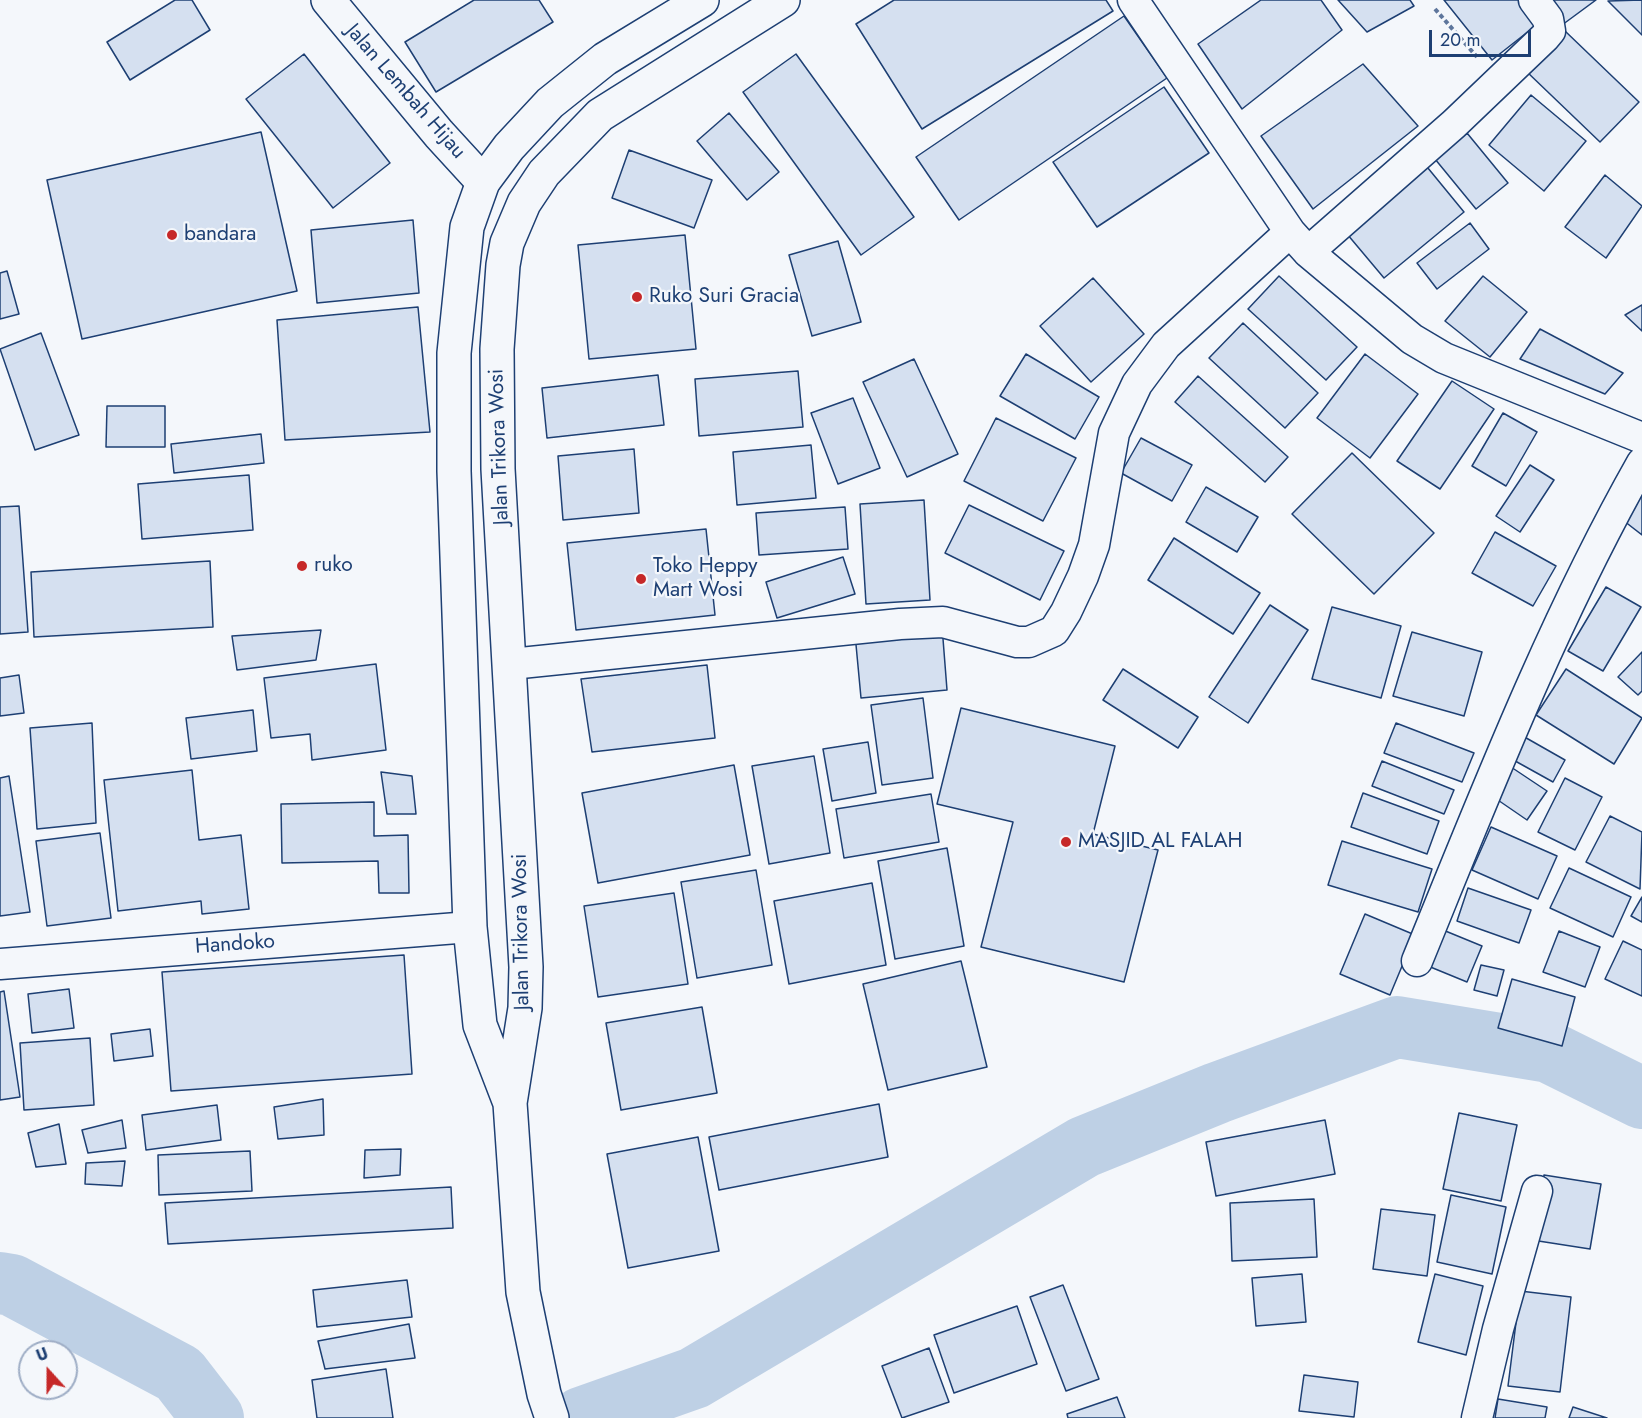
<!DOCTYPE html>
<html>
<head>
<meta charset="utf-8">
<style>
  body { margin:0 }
  #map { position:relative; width:1642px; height:1418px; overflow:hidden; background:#f4f7fb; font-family:Jost,sans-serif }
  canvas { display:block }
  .north { position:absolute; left:18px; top:1340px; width:60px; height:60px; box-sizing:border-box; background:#f4f7fb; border:2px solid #9eadc5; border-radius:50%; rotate:339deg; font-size:16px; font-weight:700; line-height:24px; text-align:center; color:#1d3f73 }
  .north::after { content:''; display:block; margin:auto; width:21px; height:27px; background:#c62828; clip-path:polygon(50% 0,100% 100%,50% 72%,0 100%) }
  .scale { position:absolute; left:1429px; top:30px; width:102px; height:27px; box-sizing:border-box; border:3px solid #1d3f73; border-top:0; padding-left:8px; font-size:18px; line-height:21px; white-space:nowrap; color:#1d3f73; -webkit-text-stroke:4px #f4f7fb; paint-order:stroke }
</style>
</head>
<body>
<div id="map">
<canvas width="1642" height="1418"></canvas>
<div class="north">U</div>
<div class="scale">20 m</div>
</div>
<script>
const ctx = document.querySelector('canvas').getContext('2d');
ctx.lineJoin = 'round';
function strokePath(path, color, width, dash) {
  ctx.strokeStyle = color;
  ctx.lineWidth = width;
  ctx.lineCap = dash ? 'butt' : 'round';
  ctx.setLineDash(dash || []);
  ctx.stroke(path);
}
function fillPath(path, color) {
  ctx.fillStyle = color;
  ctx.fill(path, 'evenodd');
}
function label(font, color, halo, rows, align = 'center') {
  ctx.font = font + ' Jost,sans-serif';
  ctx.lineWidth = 4.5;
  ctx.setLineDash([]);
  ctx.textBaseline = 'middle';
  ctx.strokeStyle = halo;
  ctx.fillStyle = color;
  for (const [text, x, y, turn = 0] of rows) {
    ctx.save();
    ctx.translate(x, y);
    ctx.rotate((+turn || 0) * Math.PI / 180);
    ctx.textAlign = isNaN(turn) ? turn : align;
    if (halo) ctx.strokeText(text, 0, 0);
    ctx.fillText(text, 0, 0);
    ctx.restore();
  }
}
const river = new Path2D(`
  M0 1283 12 1285 179 1374 213 1418
  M581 1418 694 1378 1084 1147 1217 1093 1397 1027 1549 1052 1642 1098`);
const building = new Path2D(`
  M175 0H192L210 30 130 80 107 42Z
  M474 0H539L553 22 436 92 405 42Z
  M894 0H1106L1113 11 922 129 856 24Z
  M1261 0H1321L1342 30 1242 109 1198 44Z
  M1338 0H1410L1414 6 1367 32Z
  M1444 0H1521L1539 23 1492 60Z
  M1543 0H1596L1562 25Z
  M1642 0V35L1608 1Z
  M1124 16 1167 78 959 220 916 157Z
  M1565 31 1639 102 1600 142 1526 71Z
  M304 54 390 163 333 208 246 99Z
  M796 54 914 217 861 255 743 92Z
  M1363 64 1418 126 1313 209 1261 136Z
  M1164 87 1209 153 1097 227 1053 162Z
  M1531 95 1586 141 1544 191 1489 145Z
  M729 113 779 172 747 200 697 141Z
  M261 132 297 291 82 339 47 180Z
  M1467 133 1508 183 1476 209 1435 159Z
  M629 150 712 180 694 228 612 198Z
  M1423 162 1464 212 1384 278 1342 228Z
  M1605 175 1642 206 1606 258 1565 227Z
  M413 220 419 293 317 303 311 230Z
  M1470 223 1489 249 1437 289 1417 263Z
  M685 235 696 349 589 359 578 245Z
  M838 241 861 322 812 336 789 255Z
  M7 271 19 314 0 319V273Z
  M1279 276 1357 347 1326 380 1248 309Z
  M1483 276 1527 312 1490 357 1445 321Z
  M1093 278 1144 334 1091 382 1040 326Z
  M1642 305V331L1625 315Z
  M418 307 430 432 285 440 277 320Z
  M1243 323 1318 393 1285 428 1209 358Z
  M1540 329 1623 373 1605 394 1520 359Z
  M41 333 79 435 35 450 0 349Z
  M1026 354 1099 397 1075 439 1000 396Z
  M1365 354 1418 394 1370 458 1317 418Z
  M914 359 958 454 907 477 863 382Z
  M798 371 803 427 699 436 695 379Z
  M658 375 664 425 547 438 542 388Z
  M1198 376 1288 457 1265 482 1175 402Z
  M1452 381 1494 409 1440 489 1397 461Z
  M853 398 880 468 838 484 811 413Z
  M107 406H165V447H106Z
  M1503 413 1537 432 1506 486 1472 466Z
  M996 418 1076 458 1043 521 964 481Z
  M261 434 264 463 174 473 171 444Z
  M1141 438 1192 465 1172 501 1121 473Z
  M811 445 816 498 737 505 733 452Z
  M634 449 639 513 563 520 558 456Z
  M1352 453 1434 533 1374 594 1292 514Z
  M1530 465 1554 480 1520 532 1496 516Z
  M249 475 253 530 142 539 138 484Z
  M1642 475V535L1615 514Z
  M1206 487 1258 517 1237 552 1186 522Z
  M924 500 930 600 866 604 860 504Z
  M969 505 1064 551 1040 600 945 553Z
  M19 506 28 632 0 634V507Z
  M845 507 848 549 759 555 756 513Z
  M706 529 715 615 576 630 567 543Z
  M1495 532 1556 566 1533 606 1472 573Z
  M1174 538 1260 593 1233 634 1148 580Z
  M843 557 855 594 777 618 766 582Z
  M210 561 213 627 34 637 31 572Z
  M1606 587 1641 607 1603 671 1568 651Z
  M1270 605 1308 630 1248 723 1209 697Z
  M1332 607 1401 626 1381 698 1312 679Z
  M942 626 947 690 861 698 855 634Z
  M321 630 316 660 237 670 232 636Z
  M1412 632 1482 652 1464 716 1393 696Z
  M1642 652V691L1638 695 1618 677Z
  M376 664 386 750 312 760 310 734 271 738 264 678Z
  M707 665 715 738 592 752 581 679Z
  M1123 669 1198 717 1178 748 1103 700Z
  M1566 669 1642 718 1614 764 1536 715Z
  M19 675 24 713 0 716V678Z
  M923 698 933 778 882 785 871 705Z
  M961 708 1115 746 1093 834 1158 850 1124 982 981 947 1013 822 937 804Z
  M253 710 257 751 191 759 186 718Z
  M92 723 96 823 37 829 30 728Z
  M1396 723 1474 753 1462 782 1384 753Z
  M1521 735 1565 760 1553 782 1508 757Z
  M868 742 876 793 832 801 823 749Z
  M814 756 830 853 769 864 752 766Z
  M1382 761 1454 790 1444 814 1372 786Z
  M734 765 750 855 598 883 582 793Z
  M1511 767 1547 791 1527 820 1492 796Z
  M192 770 199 840 241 835 249 909 202 914 201 901 118 911 104 780Z
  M381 772 412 776 416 814H387Z
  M9 776 30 912 0 916V778Z
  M1565 778 1602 797 1575 850 1538 832Z
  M1363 793 1439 821 1427 854 1351 827Z
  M931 794 939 842 844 858 836 809Z
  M374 802V836L408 835 409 893H379L378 861 282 863 281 804Z
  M1610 816 1642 832 1640 889 1586 862Z
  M1491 827 1557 856 1538 899 1472 870Z
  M100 833 111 918 47 926 36 841Z
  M1342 841 1432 869 1418 912 1328 885Z
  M947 848 964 946 895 959 878 861Z
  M1569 868 1631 897 1613 937 1550 908Z
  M756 870 772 965 697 978 681 882Z
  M872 883 886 965 789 984 774 901Z
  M1468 888 1531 910 1519 943 1457 921Z
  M674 893 688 984 598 997 584 906Z
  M1642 897V922L1631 916Z
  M1365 914 1415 935 1390 995 1340 974Z
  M1443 930 1482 946 1467 982 1428 966Z
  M1559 931 1600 947 1585 987 1543 972Z
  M1623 941 1642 950V996L1605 979Z
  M404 955 412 1074 171 1091 162 972Z
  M961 961 987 1067 888 1090 863 984Z
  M1481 965 1504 970 1497 996 1474 990Z
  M1512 979 1575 997 1562 1046 1498 1028Z
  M69 989 74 1028 32 1033 28 994Z
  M4 991 20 1097 0 1100V992Z
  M702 1007 717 1093 621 1110 606 1023Z
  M150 1029 153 1056 114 1061 111 1034Z
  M90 1038 94 1105 24 1110 20 1043Z
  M323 1099 324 1135 278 1139 274 1107Z
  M879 1104 888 1157 719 1190 709 1137Z
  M217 1105 221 1140 146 1150 142 1115Z
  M1459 1113 1517 1125 1501 1201 1443 1189Z
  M122 1120 126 1148 88 1153 82 1130Z
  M1325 1120 1335 1174 1216 1196 1206 1142Z
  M59 1124 66 1164 36 1167 28 1133Z
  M698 1137 719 1251 628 1268 607 1154Z
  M401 1149 400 1175 364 1178 365 1150Z
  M250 1151 252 1191 159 1195 158 1155Z
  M125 1161 122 1186 85 1184 86 1163Z
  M1544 1175 1601 1184 1590 1249 1532 1240Z
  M451 1187 453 1228 168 1244 165 1203Z
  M1451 1195 1506 1207 1492 1274 1437 1262Z
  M1314 1199 1317 1257 1232 1261 1230 1203Z
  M1381 1209 1435 1215 1427 1276 1373 1269Z
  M1302 1274 1306 1322 1256 1326 1252 1278Z
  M1435 1274 1483 1286 1466 1355 1418 1342Z
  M407 1280 412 1317 317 1327 313 1290Z
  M1063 1285 1099 1379 1066 1391 1030 1297Z
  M1520 1291 1571 1297 1560 1392 1508 1386Z
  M1017 1306 1037 1364 954 1393 934 1335Z
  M409 1324 415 1358 325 1369 318 1341Z
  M929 1348 949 1402 902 1418 882 1366Z
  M386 1369 393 1418H317L312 1380Z
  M1304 1375 1358 1382 1354 1417 1299 1411Z
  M1117 1397 1125 1418H1068L1067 1414Z
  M1498 1399 1547 1407 1545 1418H1495Z
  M1573 1407 1607 1418H1569Z`);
const path = new Path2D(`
  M1435 9 1477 57`);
const minor = new Path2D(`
  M1133 0 1290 232 1308 252 1412 339 1444 358 1642 438
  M1308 252 1454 124 1545 37 1550 31 1548 19 1534 0
  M511 664 900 624 943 622 1017 642H1029L1054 631 1066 612 1083 576 1094 545 1114 433 1137 384 1166 345 1290 232
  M1417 961C1486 792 1552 622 1642 463
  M0 964 470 927
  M1477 1418 1498 1329 1537 1191`);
const tertiary = new Path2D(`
  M328 0 439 134 483 182`);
const trunk = new Path2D(`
  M510 1103 480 1025 470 927 454 471V353L467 227 483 182 509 147 550 103 605 59 702 0
  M552 1418 544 1394 523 1292 510 1103 525 1008 526 967 498 469 497 349 503 265 507 243 524 203 544 173 600 115 783 0`);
const markers = [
  [172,235,6,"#c62828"],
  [637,297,6,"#c62828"],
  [302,566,6,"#c62828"],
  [641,579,6,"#c62828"],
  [1066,842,6,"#c62828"]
];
const streetNames = [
  ["Jalan Lembah Hijau",405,92,49],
  ["Jalan Trikora Wosi",500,447,-92],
  ["Jalan Trikora Wosi",522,932,-91],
  ["Handoko",235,945,-4]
];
const poiNames = [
  ["bandara",184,235],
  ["Ruko Suri Gracia",649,297],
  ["ruko",314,566],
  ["Toko Heppy",653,567],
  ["Mart Wosi",653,591],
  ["MASJID AL FALAH",1078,842]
];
strokePath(river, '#bed0e5', 62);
fillPath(building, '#d5e0f0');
strokePath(building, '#1d3f73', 1.5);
strokePath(minor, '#1d3f73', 33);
strokePath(tertiary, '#1d3f73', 36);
strokePath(trunk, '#1d3f73', 36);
strokePath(path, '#5e769c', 4, [4.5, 3]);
strokePath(minor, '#f4f7fb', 30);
strokePath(tertiary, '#f4f7fb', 33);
strokePath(trunk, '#f4f7fb', 33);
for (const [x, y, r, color] of markers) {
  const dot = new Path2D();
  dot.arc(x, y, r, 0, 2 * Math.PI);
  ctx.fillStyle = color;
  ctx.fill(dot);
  strokePath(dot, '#f4f7fb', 2);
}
label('21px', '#1d3f73', '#f4f7fb', streetNames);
label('21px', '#1d3f73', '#f4f7fb', poiNames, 'left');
</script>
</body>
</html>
